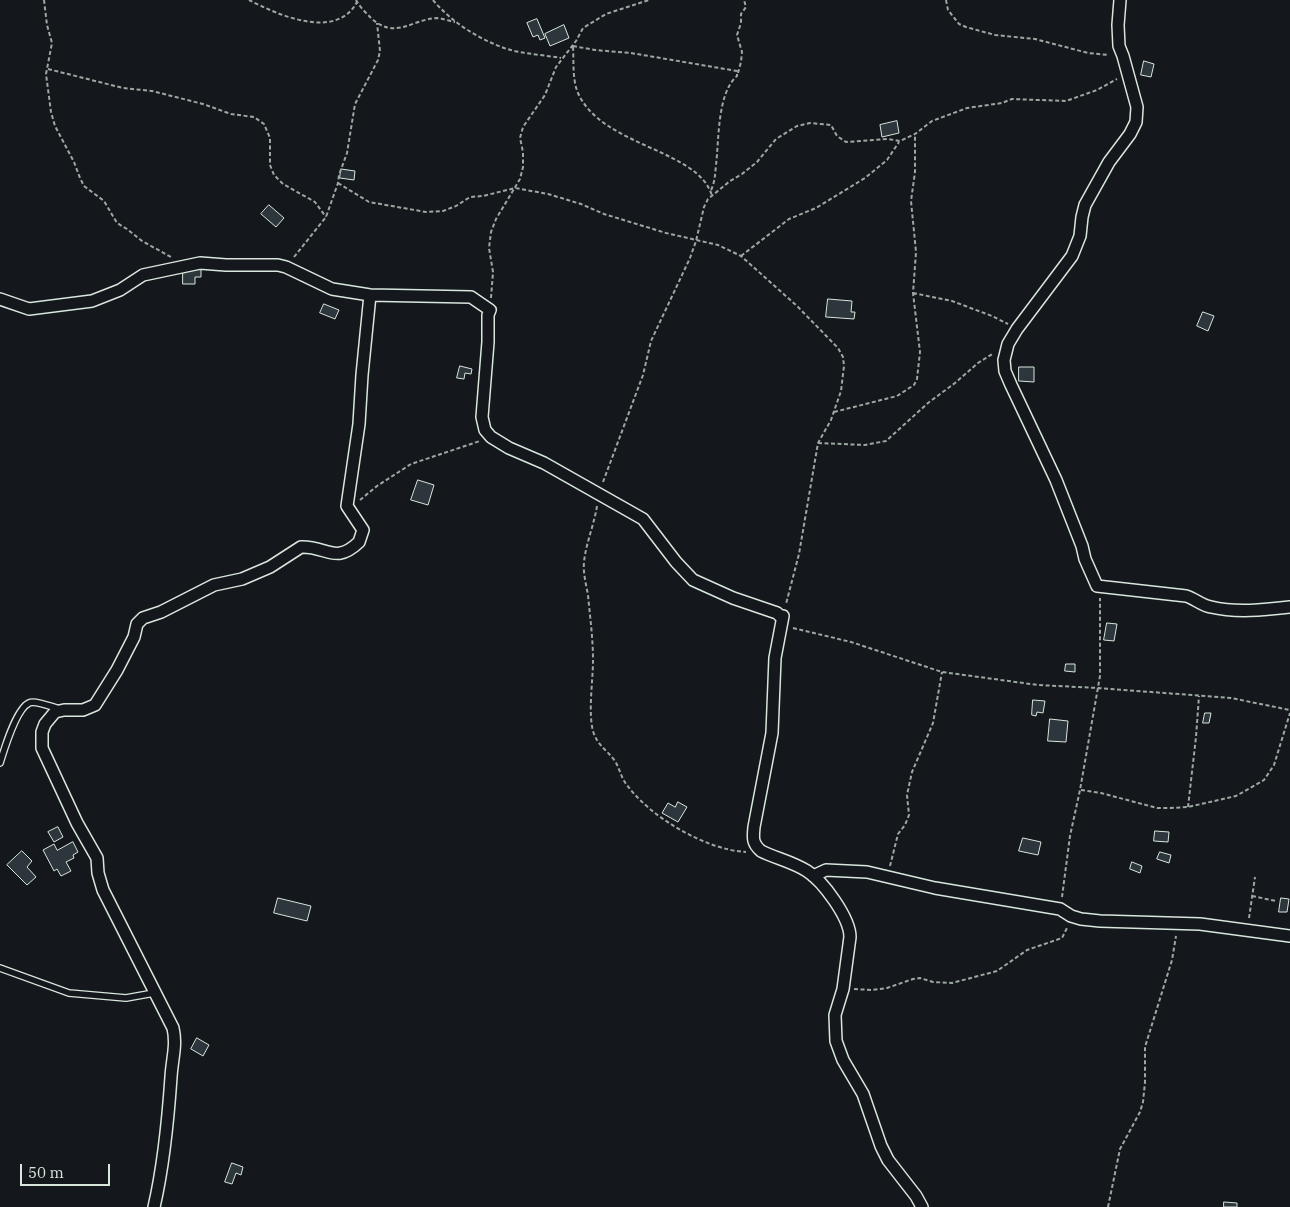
<!DOCTYPE html>
<html>
<head>
<meta charset="utf-8">
<style>
  body { margin:0 }
  #map { position:relative; width:1290px; height:1207px; overflow:hidden; background:#14181c; font-family:"IBM Plex Serif",serif }
  canvas { display:block }
  .scale { position:absolute; left:20px; top:1164px; width:90px; height:22px; box-sizing:border-box; border:2px solid #d8e6dc; border-top:0; padding-left:6px; font-size:15px; line-height:18px; white-space:nowrap; color:#d8e6dc; -webkit-text-stroke:4px #14181c; paint-order:stroke }
</style>
</head>
<body>
<div id="map">
<canvas width="1290" height="1207"></canvas>
<div class="scale">50 m</div>
</div>
<script>
const ctx = document.querySelector('canvas').getContext('2d');
ctx.lineJoin = 'round';
function fillPath(path, color) {
  ctx.fillStyle = color;
  ctx.fill(path, 'evenodd');
}
function strokePath(path, color, width, dash) {
  ctx.strokeStyle = color;
  ctx.lineWidth = width;
  ctx.lineCap = dash ? 'butt' : 'round';
  ctx.setLineDash(dash || []);
  ctx.stroke(path);
}
const building = new Path2D(`
  M537 19 545 38 540 40 538 35 533 37 527 23Z
  M564 25 569 38 550 46 545 34Z
  M1144 61 1154 64 1151 77 1141 75Z
  M897 121 899 133 882 137 880 125Z
  M341 169 355 171 354 180 340 178Z
  M269 205 284 218 276 227 261 214Z
  M183 269H201V277H195V284H183Z
  M828 299 852 301 851 312H855L854 319 826 317Z
  M324 304 339 310 335 319 320 313Z
  M1203 312 1214 316 1208 331 1197 326Z
  M460 366 472 369 471 374 465 373 464 379 457 378Z
  M1019 367H1034V382L1019 381Z
  M418 480 434 485 428 505 411 500Z
  M1107 623 1117 624 1114 641 1104 640Z
  M1066 664H1075V672L1065 671Z
  M1033 700 1045 701 1043 713 1037 712 1036 716 1032 715Z
  M1205 713H1211L1209 723H1203Z
  M1050 719 1068 721 1066 742 1048 741Z
  M678 802 687 807 678 822 662 813 668 803 675 807Z
  M58 827 63 837 54 842 48 832Z
  M1155 831 1169 832 1168 842 1154 841Z
  M1023 838 1041 842 1038 855 1019 851Z
  M73 842 78 852 73 855 74 858 66 862 71 871 61 876 57 869 54 871 43 850 54 844 57 850Z
  M22 851 32 861 27 867 36 877 27 885 7 865Z
  M1160 852 1171 855 1169 863 1157 859Z
  M1132 862 1142 866 1140 873 1130 869Z
  M278 898 311 906 307 921 274 913Z
  M1281 898 1289 899 1287 912H1279Z
  M197 1038 209 1045 203 1056 191 1049Z
  M232 1163 243 1167 241 1175 236 1173 232 1184 225 1182Z
  M1224 1202 1237 1203V1207H1224Z`);
const path = new Path2D(`
  M44 0 47 25 52 43 46 74 51 112 55 126 74 162 80 178 84 186 104 201 117 223 127 229 142 241 171 257
  M249 0C278 15 336 41 357 2
  M356 0C359 6 366 13 371 18 395 40 411 20 436 18 442 18 449 21 455 22
  M433 0C451 22 480 40 507 49 524 54 544 55 561 58
  M946 0 948 10 959 24 966 27 995 35 1035 39 1088 53 1109 55
  M573 46 595 50 631 53 737 71V76C717 93 719 141 716 165 715 175 715 183 710 192
  M573 47C574 61 572 79 578 93 602 147 699 149 712 196
  M48 69 123 88 152 91 203 104 231 114 254 117 264 124 270 138V165L274 175 283 184 315 202 326 217
  M738 73 741 62 742 52 737 35 741 23V14L746 7 744 0
  M338 183 369 202 426 212 443 211 456 206 470 197 483 196 515 188 548 194 581 204 604 214 666 233 718 245 741 256 797 306 838 348 843 357 844 366 841 391 831 420 818 443 799 554 786 604
  M741 256 789 219 816 208 865 178 887 160 899 142
  M294 257 326 217 338 183 339 175 347 153 355 104 378 60 380 51 377 23
  M913 293 952 301 992 316 1008 324
  M491 298 493 272 489 248 491 232 496 219 520 179 523 167V152L520 138 523 127 545 95 556 67 576 41 583 28 606 14 649 0
  M834 412 897 396 914 385 917 379 920 352 913 293 916 252 911 201 915 172V134
  M818 443 865 445 886 441 928 403 955 383 978 363 994 353
  M603 482 643 375 651 341 690 258 696 241 704 207 708 199 730 181 742 174 757 162 776 139 797 126 810 123 831 125 837 136 846 142 888 139 900 141 915 134 932 121 967 108 1002 103 1012 99 1066 101 1097 90 1117 79
  M360 500 377 486 411 464 480 441
  M597 506C594 525 586 543 584 562 583 573 586 584 588 595 590 617 593 638 593 660 593 681 588 712 593 731 597 745 607 750 615 761 620 769 621 778 627 785 650 817 706 850 746 852
  M793 628 851 642 942 672 1038 685 1098 688 1231 698 1290 710
  M1081 790 1101 793 1157 808H1170L1188 807 1236 796 1264 780 1274 765 1290 713
  M1188 807 1196 737 1199 696
  M890 866 898 834 905 825 909 815 907 795 912 772 933 723 942 672
  M1252 896 1276 901
  M1062 897 1070 836 1080 790 1100 676V598
  M1249 918 1255 877
  M854 989 871 990 887 988 913 979 920 978 933 982 952 983 997 971 1027 950 1062 938 1067 928
  M1108 1207 1120 1149 1140 1112 1143 1102 1145 1082V1047L1172 960 1176 936`);
const service = new Path2D(`
  M0 763C4 750 16 709 29 703 34 700 53 707 60 709
  M0 968 69 993 126 998 154 993`);
const minor = new Path2D(`
  M1120 0 1118 25 1119 46 1123 56 1137 107 1136 122 1130 134 1109 162 1085 205 1082 217 1080 236 1072 256 1017 329 1008 344 1004 360 1005 371 1011 385 1056 480 1082 546 1085 559 1097 586 1186 596C1194 598 1202 606 1211 607 1236 613 1264 610 1290 607
  M0 299 29 309 92 301 120 290 143 275 200 263 226 265H278L286 267 332 289 370 295 471 297 490 310 488 315V342L482 417 485 430 491 437 509 448 544 463 643 519 676 562 693 580 733 598 777 613 781 617 783 616 775 658 772 733 754 827C753 838 752 843 761 851 775 858 793 862 807 871 823 881 850 918 850 937L843 989 835 1015 836 1041 843 1060 863 1094 881 1146 888 1160 916 1196 922 1207
  M813 876 826 870 867 872 935 888 1060 909 1071 916 1081 919 1100 921 1200 924 1290 936
  M154 1207C164 1164 168 1121 171 1077 172 1059 177 1045 173 1028L103 890 98 873 97 858 77 823 42 748V732L45 724 55 712 64 710H83L95 705 117 670 134 637 137 624 143 618 161 612 214 585 242 579 270 567 301 547C327 546 335 565 359 542L363 530 347 506 359 424 362 375 370 295`);
fillPath(building, '#2c363c');
strokePath(building, '#d8e6dc', 1);
strokePath(service, '#d8e6dc', 8);
strokePath(minor, '#d8e6dc', 14);
strokePath(path, '#9da8a2', 2, [4, 2.5]);
strokePath(service, '#14181c', 5.5);
strokePath(minor, '#14181c', 11);
</script>
</body>
</html>
